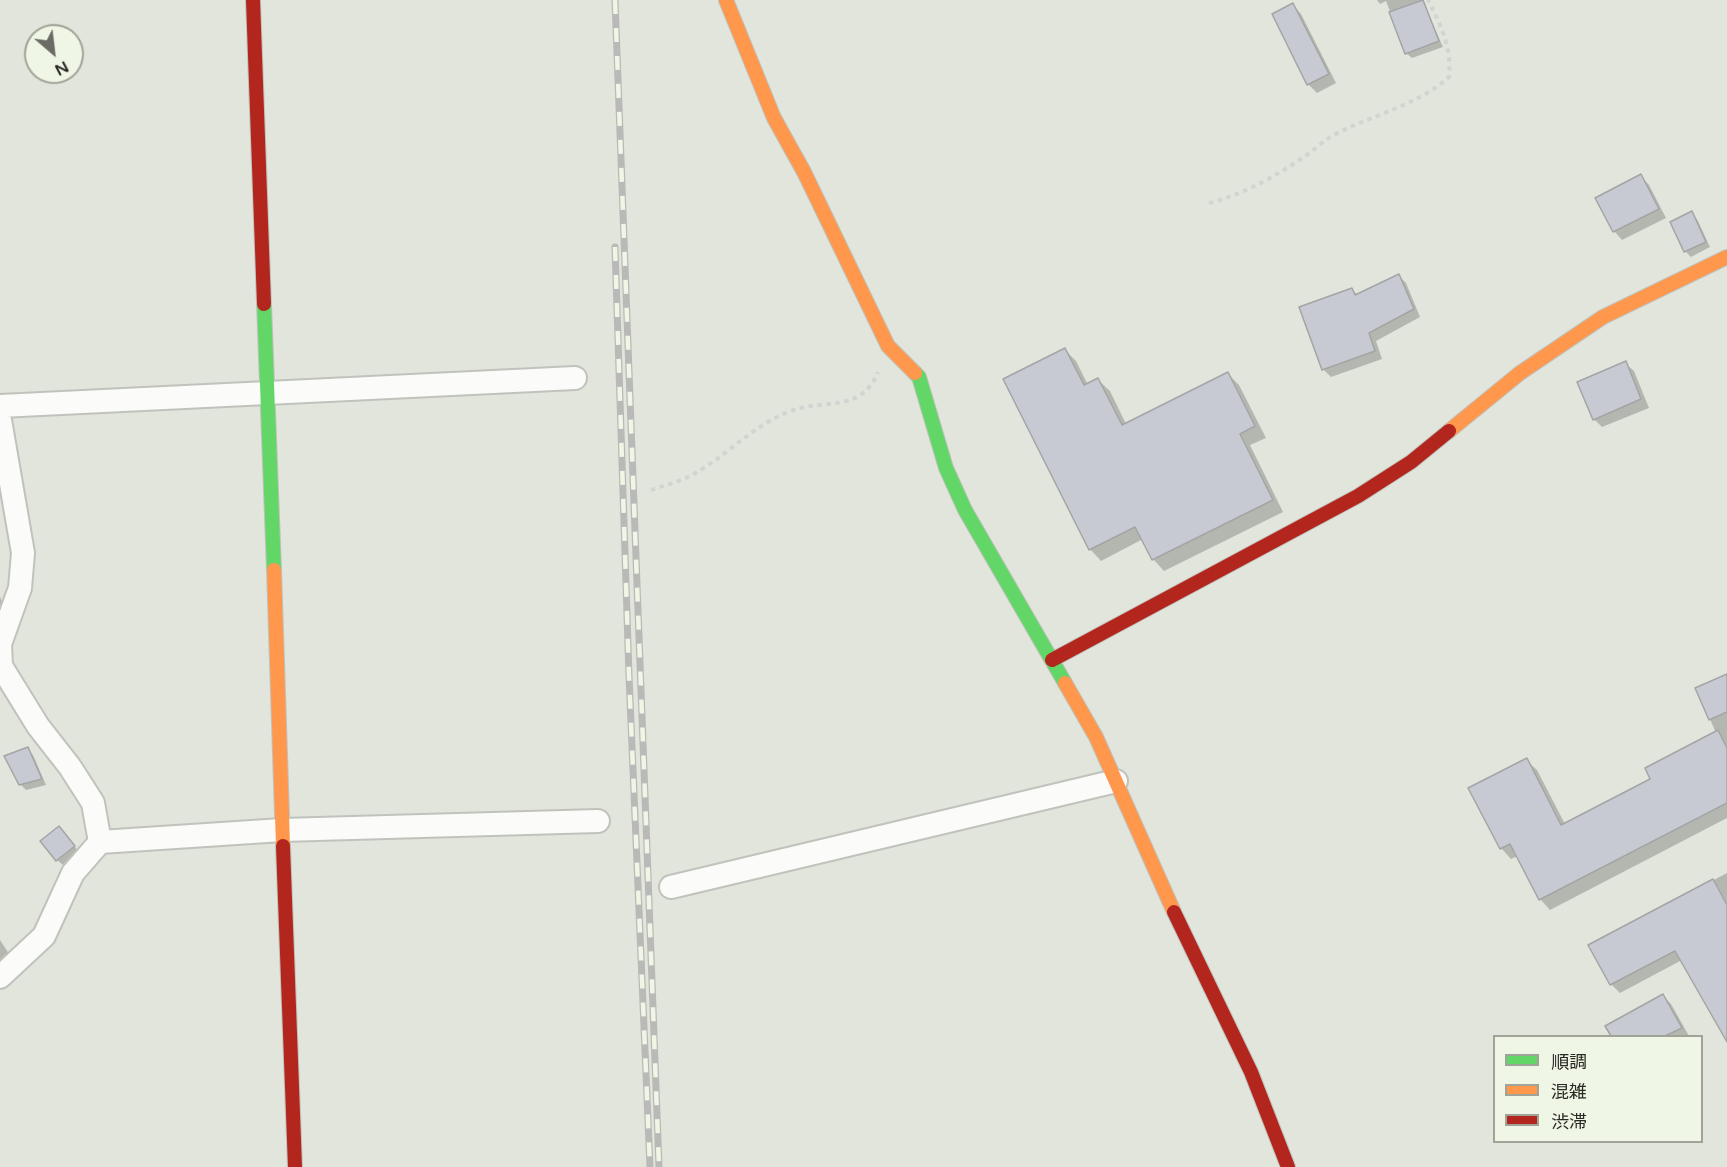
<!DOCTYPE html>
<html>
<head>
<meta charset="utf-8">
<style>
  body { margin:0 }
  #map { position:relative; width:1727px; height:1167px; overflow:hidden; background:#e2e5dc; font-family:"Varela Round","Noto Sans JP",sans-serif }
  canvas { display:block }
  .legend { position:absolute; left:1493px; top:1035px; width:210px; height:108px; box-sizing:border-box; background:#f0f6e5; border:2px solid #a0a498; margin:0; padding:8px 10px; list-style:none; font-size:18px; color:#282a24 }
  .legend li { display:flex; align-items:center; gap:12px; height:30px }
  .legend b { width:30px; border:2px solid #a0a498 }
  .north { position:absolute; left:24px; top:24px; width:60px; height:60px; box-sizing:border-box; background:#f0f6e5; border:2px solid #a0a498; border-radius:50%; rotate:152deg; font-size:16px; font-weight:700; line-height:24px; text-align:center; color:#282a24 }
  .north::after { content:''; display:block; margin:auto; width:21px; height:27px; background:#696b64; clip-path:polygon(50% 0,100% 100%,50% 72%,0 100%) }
</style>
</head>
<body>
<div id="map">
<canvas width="1727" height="1167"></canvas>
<ul class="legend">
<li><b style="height:8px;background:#63d668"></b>順調</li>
<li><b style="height:8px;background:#ff974d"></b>混雑</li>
<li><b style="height:8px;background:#b3261e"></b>渋滞</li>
</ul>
<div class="north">N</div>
</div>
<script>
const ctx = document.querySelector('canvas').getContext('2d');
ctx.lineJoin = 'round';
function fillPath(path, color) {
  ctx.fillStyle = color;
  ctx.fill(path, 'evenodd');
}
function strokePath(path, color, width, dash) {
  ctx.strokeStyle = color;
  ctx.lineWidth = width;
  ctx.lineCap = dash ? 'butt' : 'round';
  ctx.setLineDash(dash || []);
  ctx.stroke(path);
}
const shadow = new Path2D(`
  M1377 0H1422L1443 47 1412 58 1406 53 1386 1 1380 4Z
  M1293 5 1301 14 1336 83 1317 93 1308 84Z
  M1641 176 1649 185 1666 218 1622 240 1614 231Z
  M1691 213 1697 219 1710 247 1691 257 1685 251Z
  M1398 275 1406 283 1420 317 1376 341 1382 359 1331 377 1323 369 1352 290 1358 295Z
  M1065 350 1076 361 1088 385 1098 380 1110 391 1126 424 1228 374 1239 385 1266 438 1250 445 1283 512 1164 571 1153 559 1143 539 1101 561 1090 549Z
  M1625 363 1634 371 1649 408 1602 427 1594 419Z
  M0 597 7 613 0 620Z
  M1727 675V818L1550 910 1540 899 1518 856 1511 859 1501 848 1526 760 1537 770 1565 824 1652 779 1716 733 1697 689Z
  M27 749 33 755 46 785 26 790 20 784Z
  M64 833 79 852 63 865 57 860Z
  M1727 873V1040L1682 960 1620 993 1611 984 1590 945Z
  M0 940 13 960 0 973Z
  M1663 996 1671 1004 1689 1036H1613L1607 1026Z`);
const building = new Path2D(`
  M1423 0 1439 41 1405 54 1389 12Z
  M1293 3 1329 74 1307 85 1272 14Z
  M1641 174 1659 209 1613 232 1595 198Z
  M1692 211 1706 242 1684 252 1670 222Z
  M1399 274 1414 309 1369 333 1375 351 1322 370 1299 307 1352 288 1355 295Z
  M1065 348 1084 385 1098 378 1122 425 1228 372 1255 426 1240 434 1273 500 1152 560 1135 527 1089 550 1003 379Z
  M1626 361 1641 399 1593 420 1577 382Z
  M1727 674V712L1709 720 1695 688Z
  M1718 730 1727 748V803L1539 900 1510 844 1500 849 1468 788 1527 758 1561 825 1650 779 1645 768Z
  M28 747 42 779 19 785 4 756Z
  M59 826 75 846 56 861 40 841Z
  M1713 879 1727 905V1042L1675 951 1610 985 1588 945Z
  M1663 994 1682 1028 1665 1036H1611L1605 1026Z`);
const path = new Path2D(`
  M1209 203C1245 194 1278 175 1308 154 1317 148 1324 140 1334 135 1371 115 1417 106 1449 77 1452 48 1441 25 1428 0
  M651 490C662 486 675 483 686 478 724 460 750 426 791 411 824 398 861 414 878 372`);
const street = new Path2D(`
  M0 406 575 378
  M0 420 23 553 20 588 0 644 1 666 38 726 70 767 93 803 100 842
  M671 887 1116 781
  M0 977 44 936 73 873 100 842 282 830 598 821`);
const fast = new Path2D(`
  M264 304 274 570
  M915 373 919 377 946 468 965 510 1065 683`);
const slow = new Path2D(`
  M726 0 774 118 804 172 888 346 915 373
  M1449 431 1520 373 1603 317 1727 257
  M274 570 283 846
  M1065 683 1096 737 1174 912`);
const jam = new Path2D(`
  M253 0 264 304
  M1052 660 1358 496 1411 462 1449 431
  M283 846 295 1167
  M1174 912 1251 1072 1288 1167`);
const rail = new Path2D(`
  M615 0 659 1167
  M615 247 629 676 650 1167`);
fillPath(shadow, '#0003');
fillPath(building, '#c8cad3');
strokePath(building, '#a3a5a4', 1.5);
strokePath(street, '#c0c3bc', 26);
strokePath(fast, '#c0c3bc', 16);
strokePath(slow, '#c0c3bc', 16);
strokePath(jam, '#c0c3bc', 16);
strokePath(path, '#d3d3d1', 4, [4.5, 4.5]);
strokePath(street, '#fbfbfa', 22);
strokePath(fast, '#63d668', 14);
strokePath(slow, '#ff974d', 14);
strokePath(jam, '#b3261e', 14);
strokePath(rail, '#b9bab7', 7);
strokePath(rail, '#f0f6e5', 4.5, [14]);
</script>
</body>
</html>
